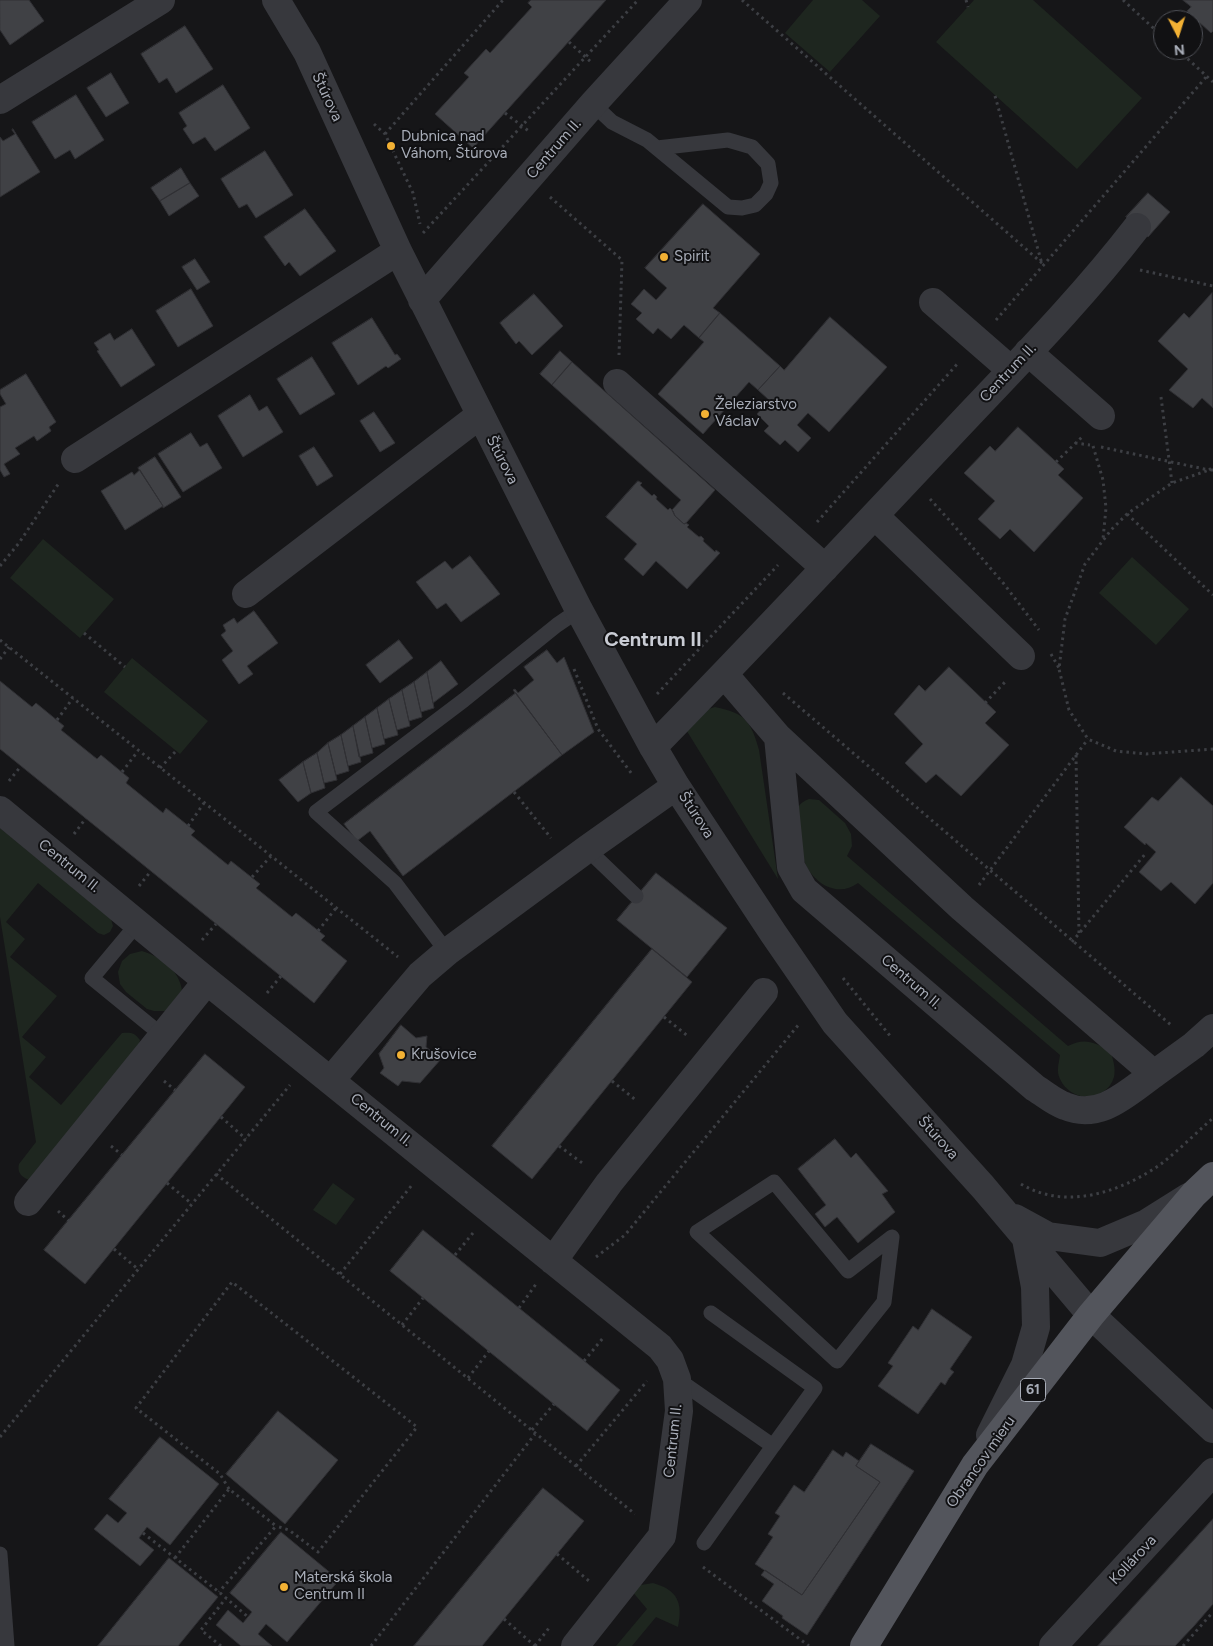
<!DOCTYPE html>
<html>
<head>
<meta charset="utf-8">
<style>
  body { margin:0 }
  #map { position:relative; width:1213px; height:1646px; overflow:hidden; background:#161618; font-family:Figtree,sans-serif }
  canvas { display:block }
  .north { position:absolute; left:1153px; top:10px; width:50px; height:50px; box-sizing:border-box; background:#111113; border:1px solid #4d4f55; border-radius:50%; rotate:175deg; font-size:14px; font-weight:700; line-height:20px; text-align:center; color:#a8adb8 }
  .north::after { content:''; display:block; margin:auto; width:18px; height:22px; background:#f2b134; clip-path:polygon(50% 0,100% 100%,50% 72%,0 100%) }
</style>
</head>
<body>
<div id="map">
<canvas width="1213" height="1646"></canvas>
<div class="north">N</div>
</div>
<script>
const ctx = document.querySelector('canvas').getContext('2d');
ctx.lineJoin = 'round';
function fillPath(path, color) {
  ctx.fillStyle = color;
  ctx.fill(path, 'evenodd');
}
function strokePath(path, color, width, dash) {
  ctx.strokeStyle = color;
  ctx.lineWidth = width;
  ctx.lineCap = dash ? 'butt' : 'round';
  ctx.setLineDash(dash || []);
  ctx.stroke(path);
}
function label(font, color, halo, rows, align = 'center') {
  ctx.font = font + ' Figtree,sans-serif';
  ctx.lineWidth = 4;
  ctx.setLineDash([]);
  ctx.textBaseline = 'middle';
  ctx.strokeStyle = halo;
  ctx.fillStyle = color;
  for (const [text, x, y, turn = 0] of rows) {
    ctx.save();
    ctx.translate(x, y);
    ctx.rotate((+turn || 0) * Math.PI / 180);
    ctx.textAlign = isNaN(turn) ? turn : align;
    if (halo) ctx.strokeText(text, 0, 0);
    ctx.fillText(text, 0, 0);
    ctx.restore();
  }
}
const green = new Path2D(`
  M813 0H862L880 16 830 72 785 33Z
  M974 0H1033L1142 98 1077 169 936 42Z
  M43 539 114 599 80 638 10 578Z
  M1132 557 1189 609 1156 645 1099 593Z
  M132 658 208 721 180 754 104 692Z
  M715 707C745 713 751 721 759 750L778 879 685 728 702 711Z
  M809 799 819 800 845 823 851 834 852 846 847 856 1068 1046C1086 1037 1093 1043 1110 1050 1113 1059 1116 1068 1114 1077 1106 1103 1071 1103 1060 1079 1056 1071 1059 1063 1060 1055L858 883C838 898 814 884 805 863 801 853 801 842 799 832 799 825 795 815 798 808 800 803 804 801 809 799Z
  M0 828 111 919 113 926 110 932 104 935 98 933 38 883 6 922 25 939 10 957 57 996 22 1037 46 1057 29 1077 61 1105 122 1033C131 1032 135 1033 140 1040L137 1051 29 1180C21 1177 17 1172 19 1164L36 1142 0 917Z
  M142 951C161 957 179 970 182 990L166 1011H154L147 1009 126 992 120 984 118 972 122 961 130 954Z
  M333 1183 355 1199 336 1225 313 1210Z
  M653 1583C678 1590 683 1603 678 1627L656 1617 632 1646H616L647 1609 631 1590 641 1585Z`);
const building = new Path2D(`
  M0 0H29L44 21 10 45 0 30Z
  M531 0H606L473 148 435 114 469 77 464 73 486 49 490 53 532 7 528 3Z
  M1183 0H1213V31L1211 33 1187 11 1191 7Z
  M185 26 213 69 176 93 167 78 159 83 141 54Z
  M111 73 129 103 106 117 87 88Z
  M223 85 250 128 215 151 205 137 193 144 183 129 187 126 179 113Z
  M76 95 104 140 75 159 70 150 55 159 32 122Z
  M13 129 40 172 0 197V137L3 141 15 134 12 130Z
  M265 151 293 195 256 218 247 204 239 208 221 179Z
  M181 168 190 183 160 201 151 188Z
  M190 183 199 196 169 216 160 201Z
  M1148 193 1170 212 1148 237 1126 217Z
  M703 204 760 254 713 308 720 313 699 338 684 325 671 339 658 328 653 334 636 319 642 313 631 304 644 289 656 300 667 288 645 268Z
  M305 209 336 251 300 276 289 262 285 266 264 237Z
  M195 259 210 282 197 290 182 267Z
  M191 289 213 326 178 347 156 311Z
  M1212 293 1213 408 1202 398 1193 408 1169 390 1188 369 1158 341 1184 313 1189 318Z
  M534 294 563 326 532 355 519 341 516 344 500 323Z
  M720 313 780 366 758 390 749 382 703 434 658 394 704 342 699 338Z
  M830 317 887 367 829 432 808 413 797 425 811 438 798 452 785 440 780 445 764 431 769 426 757 414 769 400 758 390 780 366 784 370Z
  M372 318 395 355 397 354 401 359 388 368 386 366 358 385 332 343Z
  M132 329 155 365 121 387 97 351 99 350 94 343 110 333 114 340Z
  M560 351 572 362 552 385 540 374Z
  M312 357 335 394 300 415 277 379Z
  M572 362 715 490 686 523 684 524 675 516 672 510 681 500 552 385Z
  M26 374 56 422 49 427 51 431 37 441 34 436 15 448 20 454 4 464 10 474 4 477 0 470V407L6 404 0 394V390Z
  M250 395 259 411 267 406 283 432 243 457 218 416Z
  M374 412 395 443 380 452 360 421Z
  M1018 427 1064 469 1058 475 1083 498 1034 552 1010 529 1000 539 978 519 995 501 964 473 990 446 995 451Z
  M191 433 200 447 207 443 222 468 183 492 158 454Z
  M314 447 333 476 317 486 299 456Z
  M155 457 181 497 163 508V506L138 468Z
  M140 470 163 506 125 530 101 491 132 472 134 475Z
  M638 481 642 483 640 485 652 496 654 494 657 497 656 499 668 510 670 508 673 511 675 516 684 524 686 523 689 525 687 527 699 537 701 536 704 539 703 541 715 552 716 550 720 553 687 589 656 561 643 576 624 559 637 544 606 517Z
  M470 556 500 594 461 622 446 603 437 609 416 582 445 561 452 569Z
  M254 611 278 643 247 666 253 674 239 684 222 660 233 651 221 635 226 631 223 625 234 618 237 623Z
  M399 640 413 658 380 683 366 665Z
  M547 650 557 663 564 657 594 732 562 755 513 690 515 689 518 693 534 680 524 667Z
  M441 661 458 684 433 703 427 672Z
  M949 667 996 712 985 723 1009 745 961 796 936 774 926 783 905 763 923 744 894 714 919 685 925 691Z
  M427 672 434 708 421 712 414 682Z
  M0 681 32 707 36 703 64 726 61 730 97 759 101 755 129 778 126 783 163 813 166 808 195 831 191 835 228 865 231 861 260 884 256 888 292 917 296 913 325 936 321 940 347 961 314 1003 0 749Z
  M414 682 422 717 409 721 402 690Z
  M402 690 410 726 397 730 389 699Z
  M516 693 562 755 403 876 370 831 357 841 344 824Z
  M389 699 398 735 384 739 377 708Z
  M377 708 385 744 372 748 365 717Z
  M365 717 373 753 359 757 353 726Z
  M353 726 361 762 348 766 341 735Z
  M341 735 349 771 336 775 328 743Z
  M328 743 337 780 324 783 317 753Z
  M317 753 325 788 311 793 303 762Z
  M303 762 311 793 298 802 279 780Z
  M1181 777 1213 806V883L1195 904 1171 882 1161 891 1139 872 1156 852 1146 843 1145 845 1124 827 1152 797 1158 801Z
  M656 873 727 928 687 977 617 920Z
  M652 949 692 982 532 1179 492 1146Z
  M401 1025 416 1038 427 1036 426 1047 441 1059 420 1083 402 1081 398 1086 380 1073 384 1068 379 1054Z
  M205 1054 245 1087 85 1284 44 1250Z
  M835 1139 851 1158 856 1153 888 1191 882 1194 895 1212 858 1243 837 1217 825 1227 815 1214 826 1205 798 1169Z
  M423 1230 620 1390 587 1431 390 1271Z
  M932 1309 972 1337 950 1369 954 1372 949 1378 945 1385 941 1382 918 1414 878 1386 893 1366 888 1363 913 1326 918 1330Z
  M278 1411 338 1460 285 1524 226 1474Z
  M160 1437 219 1484 170 1545 147 1527 139 1538 154 1550 140 1566 94 1529 107 1514 118 1523 127 1513 109 1499Z
  M871 1444 914 1471 807 1635 782 1618 783 1616 762 1601 774 1584 761 1575 765 1570 802 1595 880 1482 856 1466Z
  M833 1450 843 1457 846 1452 859 1461 856 1466 880 1482 802 1595 755 1564 773 1537 768 1534 780 1516 775 1513 784 1500 794 1485 804 1492Z
  M543 1488 584 1521 557 1554 482 1646H414Z
  M1213 1519V1604L1194 1626 1175 1646H1098Z
  M281 1532 339 1580 287 1642 266 1624 258 1634 272 1646H241L216 1625 228 1610 243 1623 252 1612 230 1593Z
  M169 1558 218 1597 178 1646H98Z`);
const path = new Path2D(`
  M742 0 1043 264
  M966 0 968 7
  M1123 0 1163 37
  M569 42 592 63
  M1178 50 1213 82
  M995 96 1042 264
  M505 113 530 132
  M374 124 385 134 413 193 420 224
  M385 134 503 0
  M550 197 622 260 619 355
  M423 233 638 0
  M1140 270 1213 286
  M996 320 1207 76
  M1161 397 1172 483
  M1075 443 1090 445
  M1093 446 1103 480 1106 508 1103 539
  M1101 447 1209 470 1213 467
  M1056 462 1082 437
  M1213 470H1209L1172 483 1127 514 1111 530 1085 564 1065 619 1059 669 1069 710 1088 739 1116 751 1146 754 1213 749
  M930 499 950 521 1004 584 1039 630
  M1127 514 1213 595
  M817 522 959 362
  M0 566 19 543 59 483
  M84 633 125 667
  M0 640 398 957
  M1051 654 1059 668
  M0 659 9 647
  M574 669 598 729 632 774
  M783 693 1171 1025
  M657 694 778 565
  M985 703 1006 681
  M57 720 73 698
  M1076 755 1079 934
  M160 768 176 751
  M122 772 138 751
  M9 781 21 766
  M514 792 551 838
  M188 826 204 803
  M74 834 86 818
  M252 877 271 856
  M979 885 1088 739
  M139 886 151 871
  M318 931 336 908
  M202 940 216 924
  M1072 942 1146 853
  M843 978 891 1037
  M267 993 281 976
  M664 1017 689 1037
  M164 1081 175 1090
  M612 1081 637 1101
  M221 1117 246 1139
  M111 1146 122 1155
  M559 1146 585 1165
  M216 1174 635 1514
  M167 1183 192 1204
  M1021 1184C1066 1211 1121 1192 1161 1164 1179 1150 1196 1133 1213 1118
  M58 1211 69 1221
  M114 1249 139 1270
  M455 1255 473 1233
  M596 1257 625 1235 800 1023
  M340 1274 412 1185
  M519 1308 536 1284
  M402 1325 423 1298
  M584 1361 603 1338
  M468 1378 489 1351
  M532 1430 554 1404
  M0 1437 290 1085
  M576 1466 647 1381
  M229 1489 220 1474 136 1408 232 1282 417 1427 318 1552 289 1530 276 1526
  M143 1533 219 1592 248 1617
  M557 1554 589 1581
  M175 1558 229 1489 276 1526 219 1592
  M703 1567 809 1646
  M504 1619 535 1646
  M221 1646 201 1630 226 1598
  M371 1646 535 1434
  M535 1646 549 1628
  M1183 1646 1213 1612`);
const lane = new Path2D(`
  M593 104 612 122 647 140 728 207 742 208 755 205 766 194 771 183 768 164 752 147 728 140 657 148
  M587 849 636 896
  M138 923 92 978 163 1036
  M447 952 395 883 316 812 464 700 557 625 579 610
  M774 1182 848 1271 892 1237 884 1302 837 1361 697 1232Z
  M677 1379 773 1446 815 1388 711 1313
  M704 1543 773 1446
  M0 1554 7 1646`);
const street = new Path2D(`
  M276 0 307 52 398 251 579 610 653 747 676 786 773 933 835 1023 983 1187 1091 1315 1213 1429
  M0 100 161 0
  M422 300 593 104 688 0
  M933 302 1011 370
  M1028 352 1101 416
  M617 383 825 568
  M75 459 398 251
  M875 516 1021 656
  M246 594 480 415
  M724 674 778 737 962 908 1154 1074 1194 1045 1213 1028
  M778 737 791 867 804 890 1035 1088C1045 1094 1054 1102 1065 1106 1100 1121 1127 1093 1154 1074
  M653 747C749 649 843 549 937 449 1005 376 1076 306 1137 227
  M0 810 207 981 660 1347 670 1360 677 1379 679 1411 662 1536 575 1646
  M331 1080 420 975 447 952 587 849 676 786
  M28 1202 207 981
  M1015 1218 1048 1236 1100 1243 1145 1224 1188 1197
  M553 1261 609 1183 764 992
  M990 1435 1025 1365 1036 1327 1035 1287 1026 1239
  M1053 1646 1213 1472`);
const primary = new Path2D(`
  M864 1646 975 1465 1091 1315 1194 1194 1213 1176`);
const markers = [
  [391,146,5,"#f2b134"],
  [664,257,5,"#f2b134"],
  [705,414,5,"#f2b134"],
  [401,1055,5,"#f2b134"],
  [284,1587,5,"#f2b134"]
];
const shields = [
  [1033,1390,25]
];
const shieldNames = [
  ["61",1033,1390]
];
const streetNames = [
  ["Štúrova",327,97,65],
  ["Centrum II.",554,149,-49],
  ["Centrum II.",1008,373,-47],
  ["Štúrova",502,460,63],
  ["Štúrova",696,815,57],
  ["Centrum II.",69,866,39],
  ["Centrum II.",911,982,41],
  ["Centrum II.",381,1120,39],
  ["Štúrova",938,1138,48],
  ["Centrum II.",673,1441,-84],
  ["Obrancov mieru",981,1462,-55],
  ["Kollárova",1133,1560,-47]
];
const poiNames = [
  ["Dubnica nad",401,137],
  ["Váhom, Štúrova",401,154],
  ["Spirit",674,257],
  ["Železiarstvo",715,405],
  ["Václav",715,422],
  ["Krušovice",411,1055],
  ["Materská škola",294,1578],
  ["Centrum II",294,1595]
];
const districtNames = [
  ["Centrum II",653,640]
];
fillPath(green, '#1e261f');
fillPath(building, '#404145');
strokePath(building, '#303034', 1);
strokePath(path, '#3d3f44', 3, [2.5, 4]);
strokePath(lane, '#37383d', 15);
strokePath(street, '#37383d', 28);
strokePath(primary, '#53555c', 28);
for (const [x, y, r, color] of markers) {
  const dot = new Path2D();
  dot.arc(x, y, r, 0, 2 * Math.PI);
  ctx.fillStyle = color;
  ctx.fill(dot);
  strokePath(dot, '#111113', 2);
}
for (const [x, y, w] of shields) {
  const box = new Path2D();
  box.roundRect(x - w / 2, y - 11.5, w, 23, 4);
  ctx.fillStyle = '#111113';
  ctx.fill(box);
  strokePath(box, '#a8adb8', 1);
}
label('bold 14px', '#a8adb8', null, shieldNames);
label('15px', '#a8adb8', '#111113', streetNames);
label('15px', '#a8adb8', '#111113', poiNames, 'left');
label('bold 20px', '#c9ccd4', '#111113', districtNames);
</script>
</body>
</html>
